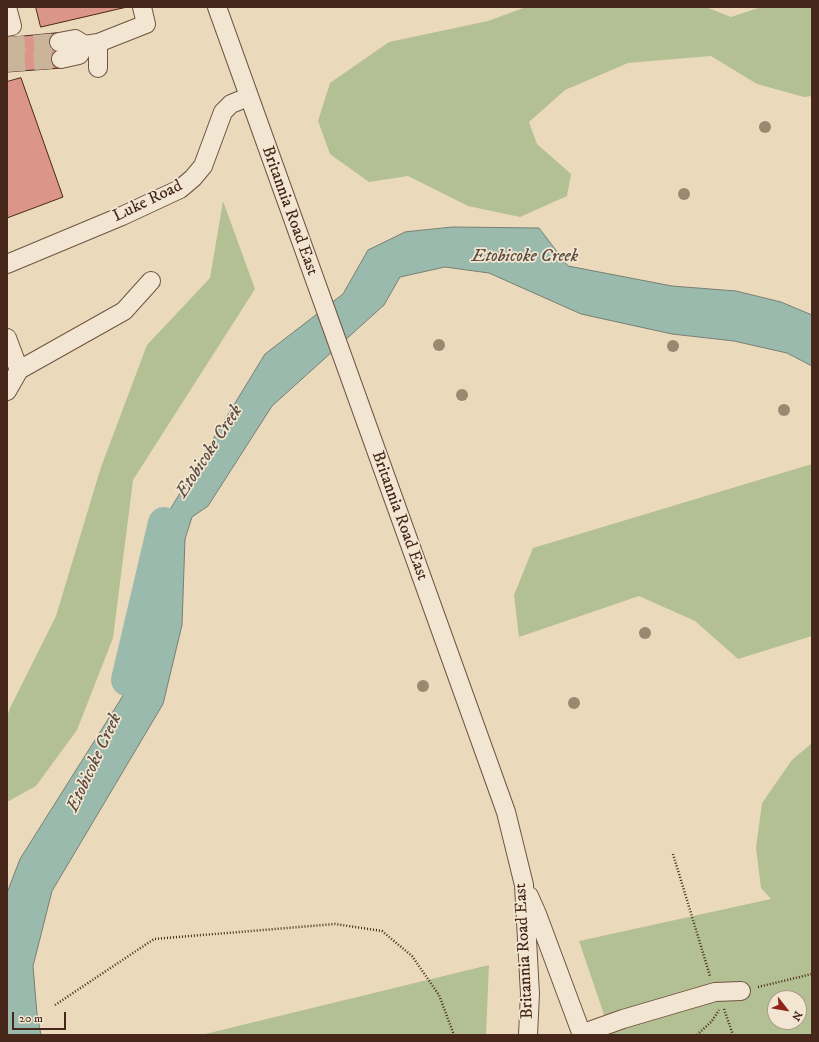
<!DOCTYPE html>
<html>
<head>
<meta charset="utf-8">
<style>
  body { margin:0 }
  #map { position:relative; width:819px; height:1042px; overflow:hidden; background:#ebd9bb; font-family:"IM FELL DW Pica",serif }
  canvas { display:block }
  .frame { position:absolute; inset:0; border:8px solid #46271a; pointer-events:none }
  .north { position:absolute; left:767px; top:990px; width:40px; height:40px; box-sizing:border-box; background:#f2e6d3; border:1px solid #ad9a89; border-radius:50%; rotate:121deg; font-size:11px; font-weight:700; line-height:16px; text-align:center; color:#46271a }
  .north::after { content:''; display:block; margin:auto; width:14px; height:18px; background:#8f2418; clip-path:polygon(50% 0,100% 100%,50% 72%,0 100%) }
  .scale { position:absolute; left:12px; top:1012px; width:54px; height:18px; box-sizing:border-box; border:2px solid #46271a; border-top:0; padding-left:5px; font-size:12px; line-height:14px; white-space:nowrap; color:#46271a; -webkit-text-stroke:3px #f2e6d3; paint-order:stroke }
</style>
</head>
<body>
<div id="map">
<canvas width="819" height="1042"></canvas>
<div class="frame"></div>
<div class="north">N</div>
<div class="scale">20 m</div>
</div>
<script>
const ctx = document.querySelector('canvas').getContext('2d');
ctx.lineJoin = 'round';
function fillPath(path, color) {
  ctx.fillStyle = color;
  ctx.fill(path, 'evenodd');
}
function strokePath(path, color, width, dash) {
  ctx.strokeStyle = color;
  ctx.lineWidth = width;
  ctx.lineCap = dash ? 'butt' : 'round';
  ctx.setLineDash(dash || []);
  ctx.stroke(path);
}
function label(font, color, halo, rows, align = 'center') {
  ctx.font = font + ' "IM FELL DW Pica",serif';
  ctx.lineWidth = 3.5;
  ctx.setLineDash([]);
  ctx.textBaseline = 'middle';
  ctx.strokeStyle = halo;
  ctx.fillStyle = color;
  for (const [text, x, y, turn = 0] of rows) {
    ctx.save();
    ctx.translate(x, y);
    ctx.rotate((+turn || 0) * Math.PI / 180);
    ctx.textAlign = isNaN(turn) ? turn : align;
    if (halo) ctx.strokeText(text, 0, 0);
    ctx.fillText(text, 0, 0);
    ctx.restore();
  }
}
const green = new Path2D(`
  M526 7H706L731 17 761 7H812V96L804 97 757 84 711 56 628 63 565 90 529 122 537 144 571 174 567 196 520 217 468 206 408 176 369 182 330 154 318 121 330 83 389 42 488 21Z
  M223 201 255 289 133 480 113 638 77 730 36 786 7 802V717L10 708 56 616 101 467 147 345 210 278Z
  M812 464V636L738 659 695 621 639 596 519 637 514 595 533 548Z
  M812 743V1035H611L579 941 771 899 761 888 756 848 762 803 792 760ZM775 998H799V1022H775Z
  M489 965 486 1035H201Z`);
const water = new Path2D(`
  M453 227 539 228 568 266 672 286 736 291 781 302 812 315V366L787 353 734 341 672 334 581 314 489 273 445 267 400 277 384 305 272 406 208 506 192 517 185 539 182 625 163 704 52 891 33 966 37 1014 41 1035H7V893L20 859 124 694 126 666 155 591 153 549 163 521 265 354 343 294 368 250 405 232Z`);
const river = new Path2D(`
  M127 680 164 523`);
const building = new Path2D(`
  M36 7H127L41 27Z
  M59 33 61 68 7 72V38Z
  M21 78 63 197 7 218V82Z`);
const minorTunnel = new Path2D(`
  M7 46 59 42
  M7 63 61 59`);
const path = new Path2D(`
  M673 854 710 976
  M758 987 812 974
  M55 1005 154 939 335 924 382 931 412 956 439 995 454 1035
  M724 1009 733 1035
  M697 1035 712 1021 719 1010`);
const minor = new Path2D(`
  M217 7 506 812 524 885 530 994 528 1035
  M7 27 12 26 7 7
  M59 42 75 39 85 45 98 43
  M61 59 79 55 85 45
  M98 68V43L146 24 142 7
  M7 264 122 216 180 189 193 178 203 166 223 112 231 104 248 97
  M7 338 19 370 124 311 151 281
  M7 391 19 370
  M529 896 537 914 582 1035
  M581 1034 623 1019 715 992 741 991`);
const trees = [
  [765,127],
  [684,194],
  [439,345],
  [673,346],
  [462,395],
  [784,410],
  [645,633],
  [423,686],
  [574,703]
];
const streetNames = [
  ["Luke Road",148,202,-26],
  ["Britannia Road East",289,211,70],
  ["Britannia Road East",399,516,70],
  ["Britannia Road East",525,951,-93]
];
const waterNames = [
  ["Etobicoke Creek",525,257],
  ["Etobicoke Creek",210,452,-57],
  ["Etobicoke Creek",95,763,-65]
];
fillPath(green, '#b3c093');
fillPath(water, '#99baac');
strokePath(water, '#787f72', 1);
strokePath(river, '#99baac', 32);
fillPath(building, '#dc9689');
strokePath(building, '#46271a', 1);
strokePath(minorTunnel, '#cab59b', 18, [18, 9]);
strokePath(minor, '#6f5442', 20);
strokePath(path, '#46271a', 2.5, [1, 2]);
strokePath(minor, '#f2e6d3', 18);
ctx.fillStyle = '#9c8870';
for (const [x, y] of trees) {
  ctx.beginPath();
  ctx.arc(x, y, 6, 0, 2 * Math.PI);
  ctx.fill();
}
label('17px', '#46271a', '#f2e6d3', streetNames);
label('italic 18px', '#5b4c3e', '#f2e6d3', waterNames);
</script>
</body>
</html>
